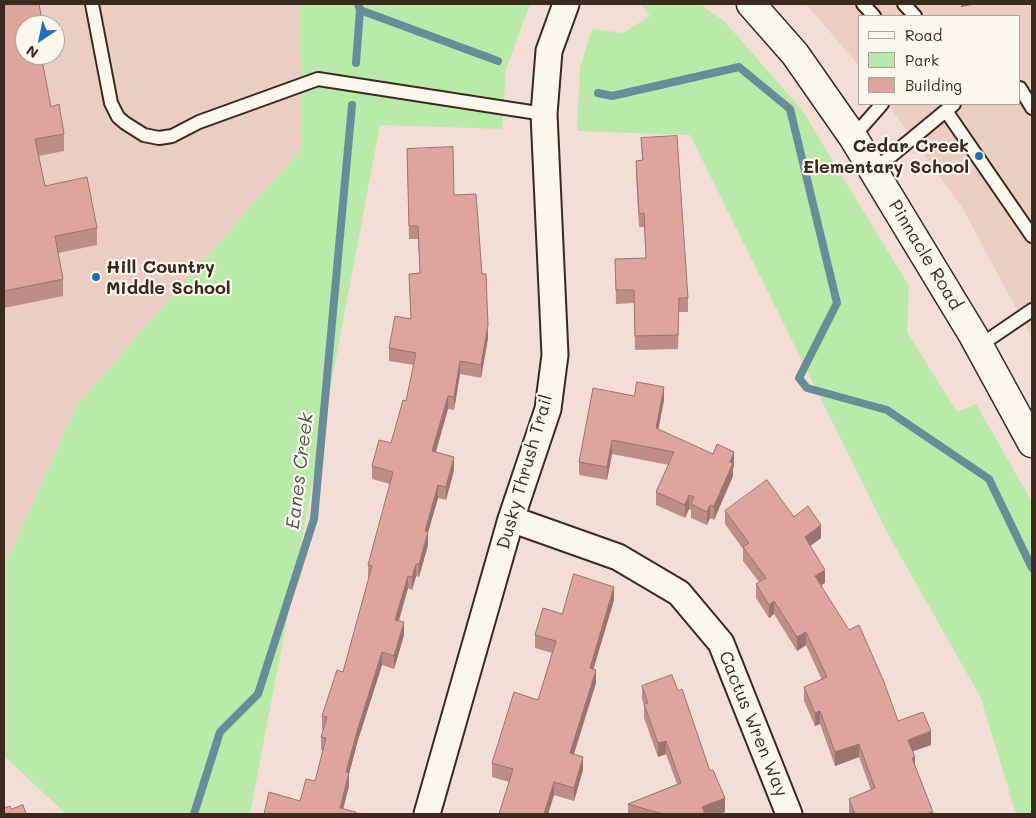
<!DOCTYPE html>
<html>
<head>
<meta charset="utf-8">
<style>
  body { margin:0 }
  #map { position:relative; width:1036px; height:818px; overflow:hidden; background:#f2ded5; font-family:Mali,sans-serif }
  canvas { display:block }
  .frame { position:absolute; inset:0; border:5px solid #3b2a1e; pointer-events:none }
  .legend { position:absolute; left:858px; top:15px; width:162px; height:90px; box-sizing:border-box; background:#fbf7ec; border:1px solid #aea59a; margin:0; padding:6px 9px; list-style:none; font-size:15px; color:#3b2a1e }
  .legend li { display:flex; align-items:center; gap:10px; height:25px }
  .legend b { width:25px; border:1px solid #aea59a }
  .north { position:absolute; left:15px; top:15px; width:50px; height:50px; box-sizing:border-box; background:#fbf7ec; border:1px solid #aea59a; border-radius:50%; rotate:214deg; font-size:14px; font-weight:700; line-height:20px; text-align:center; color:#3b2a1e }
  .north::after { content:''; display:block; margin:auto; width:18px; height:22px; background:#1f6fb2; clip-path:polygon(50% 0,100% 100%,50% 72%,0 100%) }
</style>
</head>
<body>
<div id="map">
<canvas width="1036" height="818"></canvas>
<div class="frame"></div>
<ul class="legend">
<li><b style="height:6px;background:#fbf7ec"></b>Road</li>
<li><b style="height:14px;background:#b9eaa9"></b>Park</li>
<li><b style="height:14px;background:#dea49e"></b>Building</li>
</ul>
<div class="north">N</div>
</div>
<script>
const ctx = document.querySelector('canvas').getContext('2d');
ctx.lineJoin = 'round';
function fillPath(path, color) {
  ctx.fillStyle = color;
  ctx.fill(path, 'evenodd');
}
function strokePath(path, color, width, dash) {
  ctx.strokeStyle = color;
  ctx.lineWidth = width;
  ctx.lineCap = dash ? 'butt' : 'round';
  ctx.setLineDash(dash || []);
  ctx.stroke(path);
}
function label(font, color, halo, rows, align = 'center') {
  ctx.font = font + ' Mali,sans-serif';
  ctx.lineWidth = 4.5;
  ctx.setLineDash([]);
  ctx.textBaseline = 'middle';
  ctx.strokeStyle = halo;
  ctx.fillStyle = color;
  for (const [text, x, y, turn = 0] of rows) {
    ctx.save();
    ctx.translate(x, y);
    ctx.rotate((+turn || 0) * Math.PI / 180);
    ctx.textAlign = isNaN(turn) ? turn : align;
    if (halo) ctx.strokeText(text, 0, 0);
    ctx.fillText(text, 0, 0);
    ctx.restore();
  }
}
const built = new Path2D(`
  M4 4H300L301 149 77 405 4 567ZM25 25H55V55H25Z
  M806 4H1032V338L963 209 888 104H1020V16H860V67Z`);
const green = new Path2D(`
  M300 4H530L506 69 502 129 380 125 250 814H66L4 756V567L77 405 301 149Z
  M641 4H700L725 22 802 110 909 286 907 332 957 412 976 404 1032 502V814H1016L981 698 888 534 690 135 577 131 580 68 592 29 623 33 650 16Z`);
const stream = new Path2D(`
  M360 10 498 61
  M356 63 360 10 358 4
  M598 93 612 96 739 67 790 109 837 303 799 378 807 388 887 410 989 479 1032 568
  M194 814 220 732 258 694 314 519 352 105`);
const lane = new Path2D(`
  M92 4 111 103 118 117 125 123 144 135 159 138 172 136 199 122 318 79 544 114
  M863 4 874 16
  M904 4 915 16
  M1020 88 1032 108
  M946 111 1032 236
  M853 137 882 104
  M874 170 954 104
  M979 346 1032 310`);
const street = new Path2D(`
  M511 519 618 557 679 593 721 643 789 814
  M427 814 511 519 548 409 555 355 544 114 549 51 566 4`);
const secondary = new Path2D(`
  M751 4 795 54 853 137 973 335 1032 443`);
const wall = new Path2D(`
  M4 4 25 25 51 107 64 134V151L39 156 45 186 97 228V245L58 253 63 279V296L4 308Z
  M641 138 688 298V312H679L678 349 635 350 634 303 616 304 615 259 646 258 644 227H639L636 174V161L642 160Z
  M407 149 454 195 482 274 488 338 481 378 460 374 454 410 448 409 436 452 454 470 446 500 438 498 428 532V545L419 577 416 576 412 590 408 588 399 621 404 635 394 669 382 665 358 740 349 774V786L300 801 315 781 323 750H321V737L324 729H322V716L343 672 369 578 368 577V565L390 484 372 479V466L391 443 406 401 414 365 389 361V348L411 319 409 274 420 273 418 239H409Z
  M634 396 664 400 658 429 734 465 733 469V476L714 520 710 518 707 525 691 518V510L689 509 685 518 656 505V492L669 465 612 454 607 480 579 475V462Z
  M725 511 794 517 821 538 810 546 825 583 821 585 898 721 931 745 913 751 915 766 933 814H850L849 812V799L871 790 859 757 835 766 820 724 815 726 804 701V687L822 680 806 645 797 651 774 614 769 618 756 598V584L759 582 743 561V549L725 524Z
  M614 600 593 669 596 683 574 754 583 770 574 801 554 795 548 814H499L509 782 492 777V763L538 700 552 653 535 648V635L562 614Z
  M642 686 725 812 718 814H628V804L677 784 666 754 658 757 644 718V706L642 699Z`);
const shadedWall = new Path2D(`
  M961 4H978L961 7Z
  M488 325V338L481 378V365Z
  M460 361V374L454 410V397Z
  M664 387V400L656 442V428Z
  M448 396V409L432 464V451Z
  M612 440V454L607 480V467Z
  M734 452V465L733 469V476L714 520V506L730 462Z
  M454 457V470L446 500V487Z
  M438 485V498L425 543V531Z
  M689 495V509L685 518V505Z
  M710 505V518L707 525V512Z
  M821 525V538L805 550V537Z
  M428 532V545L419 577V564Z
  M416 564V576L412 590V577Z
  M825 570V583L815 589V576Z
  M408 576V588L395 633V620Z
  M614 587V600L590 681V668Z
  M774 601V614L769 618V605Z
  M404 622V635L394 669V656Z
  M806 632V645L797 651V637Z
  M382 652V665L358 740 349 774V786L342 814 340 808 346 772 358 728Z
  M596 670V683L570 766V753Z
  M820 711V724L815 726V713Z
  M931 731V745L908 753V740Z
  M666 741V754L658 757V743Z
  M859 744V757L835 766V752Z
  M583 757V770L574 801V788Z
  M915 757V770L912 758Z
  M554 782V795L548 814H544Z
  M725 798V812L718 814H702V807Z`);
const building = new Path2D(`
  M4 4H39L43 25H25V55H41L51 107 59 104 64 134 35 139 45 186 87 177 97 228 55 236 63 279 4 291Z
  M677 136 688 298H679L678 335 635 336 634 290H616L615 259 646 258 644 213 639 214 636 161 643 160 641 138Z
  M453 147 454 195 476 194 482 274H486L488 325 481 365 460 361 454 397 448 396 432 451 454 457 446 487 438 485 425 531 428 532 419 564H416L412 577 408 576 395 620 404 622 394 656 382 652 358 728 346 772 349 773 340 808 356 812V814H264L269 792 300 801 306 779 315 781 326 738 321 737 327 717 322 716 337 670 343 672 372 566 368 565 393 472 372 466 379 440 391 443 403 400 406 401 416 353 389 348 395 316 411 319 409 274 420 273 418 226H409L407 149Z
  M637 382 664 387 656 428 713 454 717 444 734 452 730 462 733 463 714 506 710 505 707 512 691 504 694 497 689 495 685 505 656 492 674 452 612 440 607 467 579 462 593 388 634 396Z
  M767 480 794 517 808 506 821 525 805 537 825 570 815 576 849 630 859 625 884 682 898 721 923 712 931 731 908 740 915 757 912 758 933 812 927 814H855L849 799 875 788 859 744 835 752 820 711 815 713 804 687 827 677 806 632 797 637 774 601 769 605 756 584 766 578 743 547 749 543 725 511Z
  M574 574 614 587 590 668 596 670 570 753 583 757 574 788 554 782 544 814H499L513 769 492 763 514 692 538 700 556 641 535 635 543 608 562 614Z
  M672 675 678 691 682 689 710 771 713 770 725 798 702 807 705 814H663L628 804 681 783 666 741 658 743 644 704 648 703 642 686Z
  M23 805 26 814H4V808L10 806 11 809Z`);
const markers = [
  [979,156,5,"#1f6fb2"],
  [96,277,5,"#1f6fb2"]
];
const poiNames = [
  ["Cedar Creek",969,146],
  ["Elementary School",969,167],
  ["Hill Country",106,267,"left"],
  ["Middle School",106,288,"left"]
];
const streetNames = [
  ["Pinnacle Road",925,255,59],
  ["Dusky Thrush Trail",525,472,-74],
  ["Cactus Wren Way",753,724,68]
];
const waterNames = [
  ["Eanes Creek",300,471,-83]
];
fillPath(built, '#eccdc4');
fillPath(green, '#b9eaa9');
strokePath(stream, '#698d98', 8);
strokePath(lane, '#3b2a1e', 16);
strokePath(street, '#3b2a1e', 29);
strokePath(secondary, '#3b2a1e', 31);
strokePath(lane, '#fbf7ec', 12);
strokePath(street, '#fbf7ec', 25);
strokePath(secondary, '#fbf7ec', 28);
fillPath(wall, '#bf8d88');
fillPath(shadedWall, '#9b736f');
fillPath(building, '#dea49e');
strokePath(building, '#9b736f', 1);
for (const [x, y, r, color] of markers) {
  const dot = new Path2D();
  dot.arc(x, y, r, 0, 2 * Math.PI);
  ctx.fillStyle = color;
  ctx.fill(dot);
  strokePath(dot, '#fbf7ec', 2);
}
label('bold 18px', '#3b2a1e', '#fbf7ec', poiNames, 'right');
label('18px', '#3b2a1e', '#fbf7ec', streetNames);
label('italic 19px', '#4e5351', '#fbf7ec', waterNames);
</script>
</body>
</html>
